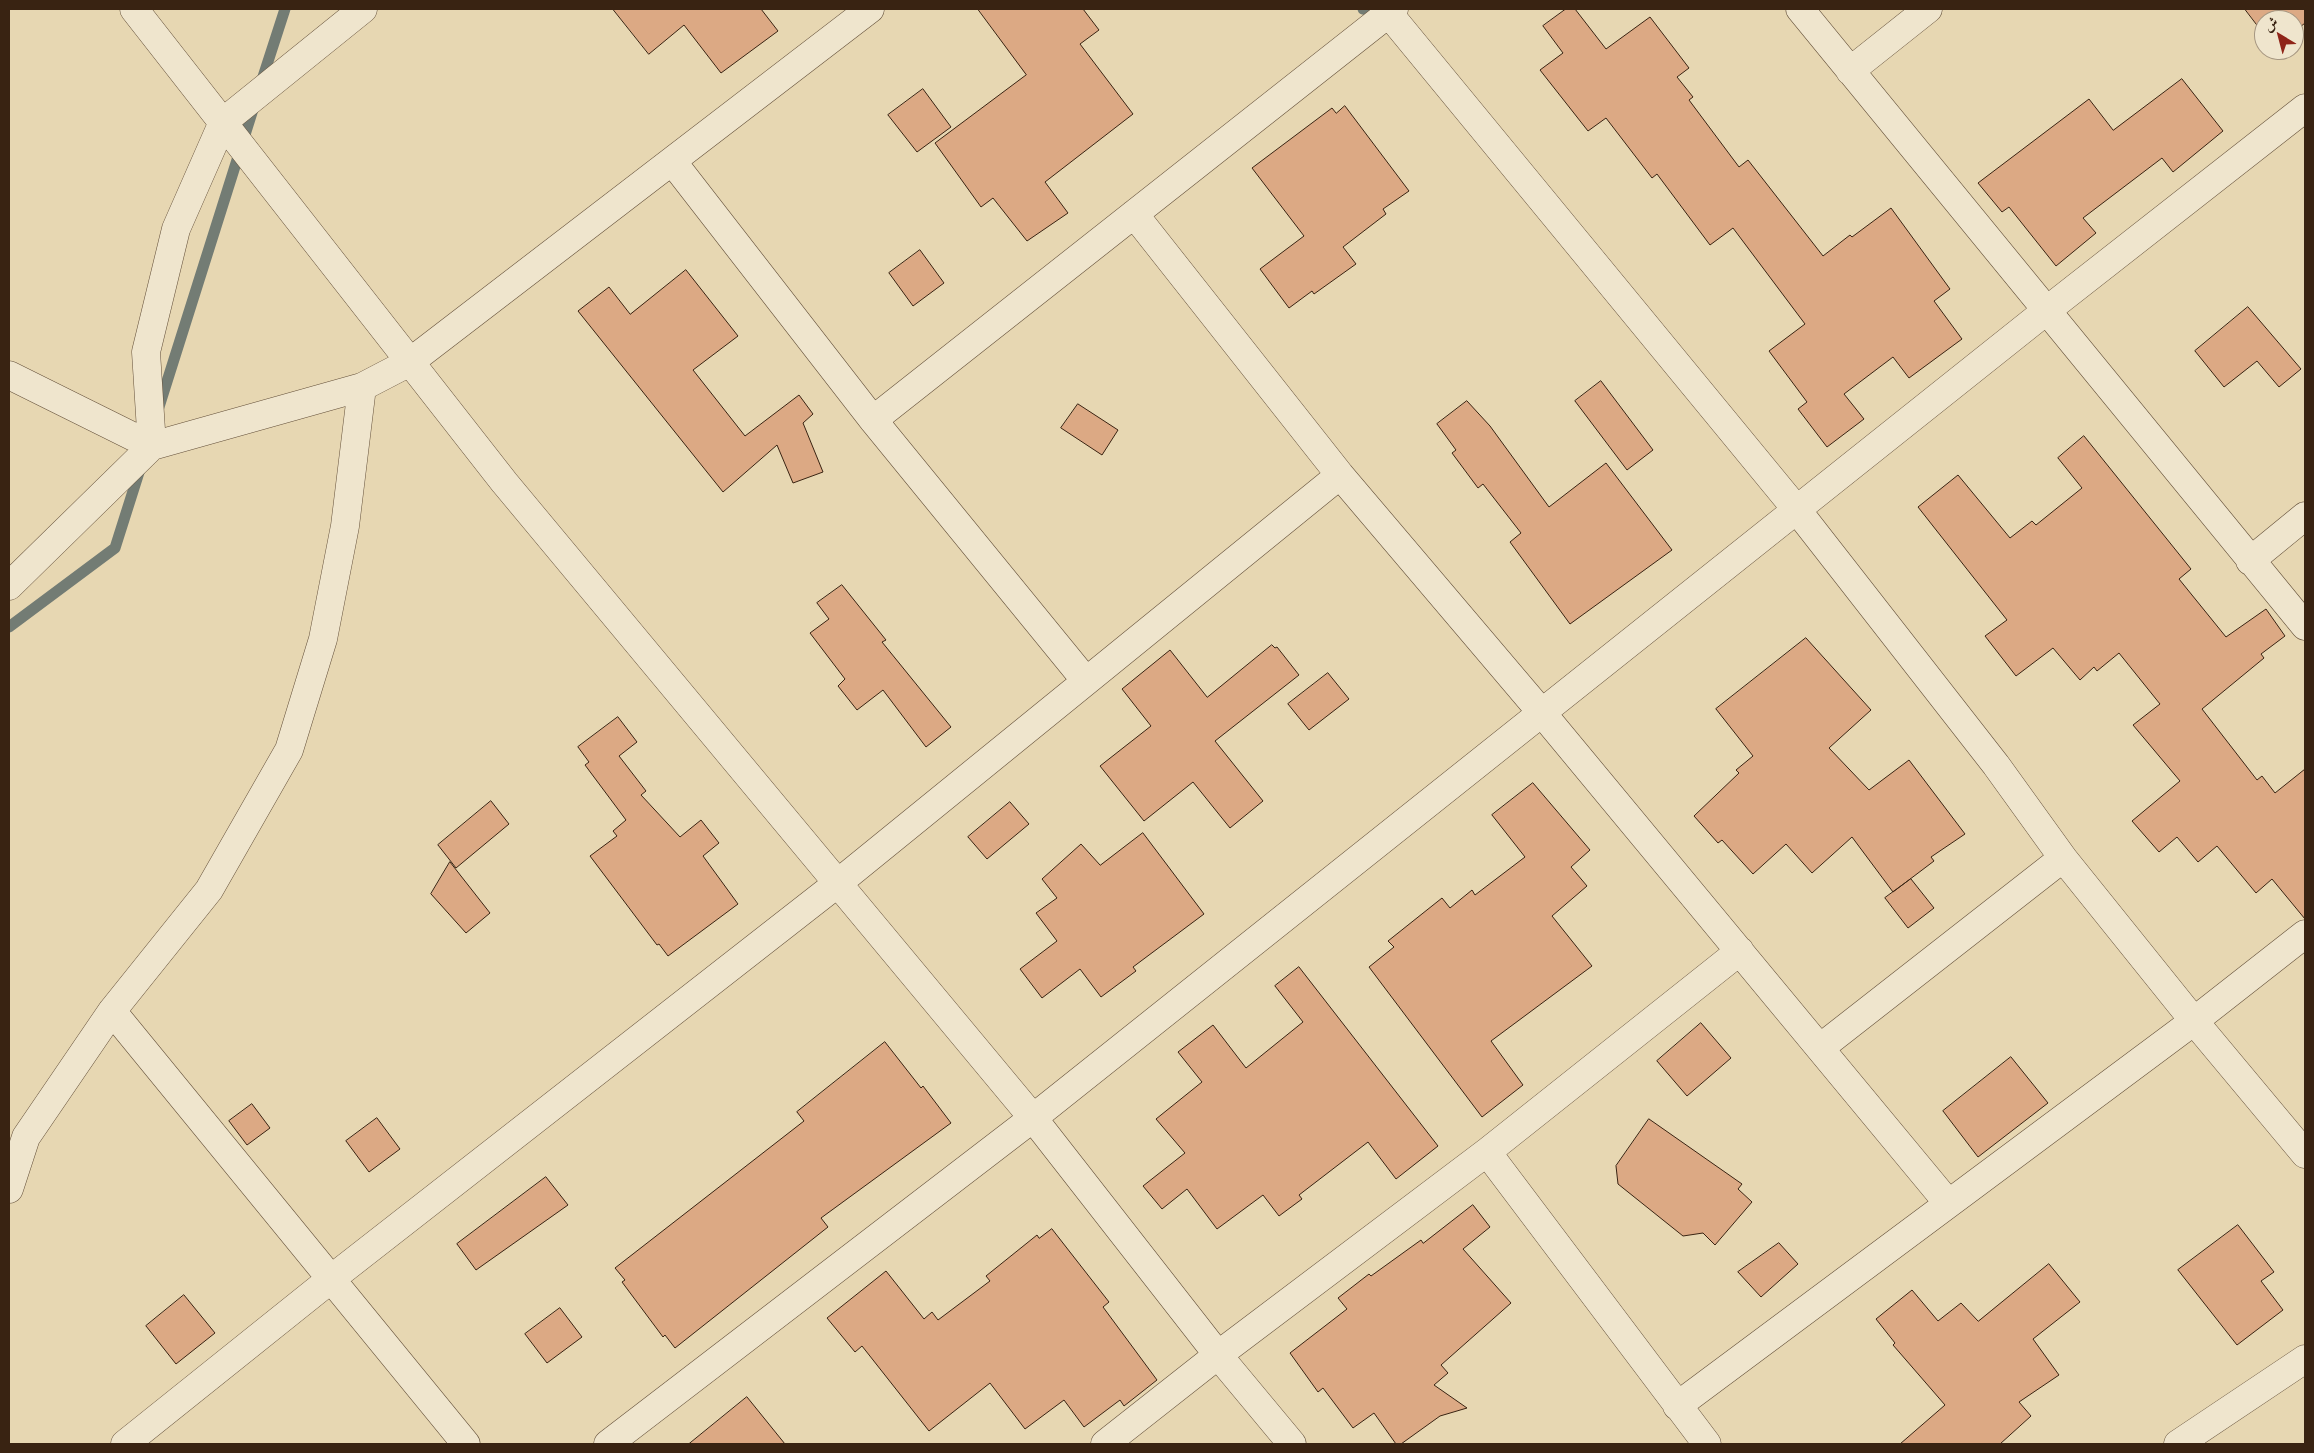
<!DOCTYPE html>
<html>
<head>
<meta charset="utf-8">
<style>
  body { margin:0 }
  #map { position:relative; width:2314px; height:1453px; overflow:hidden; background:#e7d7b2; font-family:"Libre Caslon Text",Amiri,serif }
  canvas { display:block }
  .frame { position:absolute; inset:0; border:10px solid #392312; pointer-events:none }
  .north { position:absolute; left:2254px; top:10px; width:50px; height:50px; box-sizing:border-box; background:#efe5cd; border:1px solid #a69782; border-radius:50%; rotate:323deg; font-size:14px; font-weight:700; line-height:20px; text-align:center; color:#392312 }
  .north::after { content:''; display:block; margin:auto; width:18px; height:22px; background:#8f2418; clip-path:polygon(50% 0,100% 100%,50% 72%,0 100%) }
</style>
</head>
<body>
<div id="map">
<canvas width="2314" height="1453"></canvas>
<div class="frame"></div>
<div class="north">ش</div>
</div>
<script>
const ctx = document.querySelector('canvas').getContext('2d');
ctx.lineJoin = 'round';
function strokePath(path, color, width, dash) {
  ctx.strokeStyle = color;
  ctx.lineWidth = width;
  ctx.lineCap = dash ? 'butt' : 'round';
  ctx.setLineDash(dash || []);
  ctx.stroke(path);
}
function fillPath(path, color) {
  ctx.fillStyle = color;
  ctx.fill(path, 'evenodd');
}
const stream = new Path2D(`
  M1363 9 1385 13
  M261 83 285 9
  M158 410 255 103
  M9 627 115 548 141 466`);
const building = new Path2D(`
  M613 9H761L778 31 721 73 684 25 649 54Z
  M978 9H1083L1099 30 1080 44 1133 114 1045 182 1068 213 1027 241 993 198 981 207 935 143 1026 75Z
  M1566 9H1575L1606 49 1650 17 1689 68 1677 77 1693 97 1689 100 1739 167 1748 160 1823 256 1850 235 1852 237 1891 208 1950 289 1934 301 1962 339 1909 378 1893 357 1844 394 1864 419 1827 447 1798 409 1807 402 1769 351 1805 324 1733 228 1710 245 1657 174 1652 178 1606 118 1588 131 1540 70 1563 53 1543 26Z
  M2245 9H2305V23L2294 32V20H2264V34Z
  M2182 79 2223 131 2173 172 2162 158 2083 218 2096 233 2056 266 2009 207 2002 212 1978 183 2089 99 2113 130Z
  M923 89 951 127 917 152 888 115Z
  M1345 106 1409 191 1383 209 1386 214 1343 247 1356 264 1314 294 1312 291 1289 308 1260 269 1304 236 1252 168 1332 108 1336 113Z
  M920 250 944 283 913 306 889 273Z
  M686 270 738 336 693 370 745 436 799 395 813 414 803 423 823 472 793 483 777 445 723 492 578 311 609 287 630 314Z
  M2248 307 2301 369 2279 387 2257 361 2224 387 2195 351Z
  M1601 381 1653 450 1627 470 1575 401Z
  M1467 401 1490 426 1549 507 1606 463 1672 550 1570 624 1510 542 1521 533 1483 484 1478 488 1452 453 1456 450 1437 424Z
  M1078 404 1118 430 1102 455 1061 428Z
  M2084 436 2191 569 2179 579 2226 637 2266 609 2285 636 2261 654 2264 658 2202 709 2257 780 2262 776 2275 793 2305 769V919L2272 879 2256 893 2217 846 2198 862 2177 837 2159 852 2132 821 2180 781 2133 725 2160 704 2119 653 2097 671 2094 667 2080 680 2053 648 2016 676 1985 636 2007 620 1918 507 1958 475 2010 538 2032 521 2036 525 2082 488 2058 458Z
  M842 585 886 640 882 642 951 727 926 747 883 690 857 710 838 686 845 679 810 633 829 619 817 603Z
  M1806 638 1871 710 1829 748 1869 790 1909 760 1965 834 1931 857 1934 861 1893 892 1852 837 1812 873 1786 844 1753 874 1722 840 1718 843 1694 816 1739 773 1736 770 1753 756 1716 709Z
  M1272 645 1275 648 1277 647 1299 675 1215 741 1263 801 1230 828 1193 782 1144 821 1100 766 1151 726 1122 689 1170 650 1207 697Z
  M1328 673 1349 699 1309 730 1288 704Z
  M618 717 637 742 619 756 646 791 641 795 680 837 701 820 719 843 703 856 738 904 668 956 659 944 657 945 590 856 617 836 613 831 626 820 585 765 589 762 578 747Z
  M1533 783 1590 850 1571 867 1587 886 1552 916 1592 966 1491 1041 1523 1085 1482 1117 1369 967 1394 947 1388 941 1442 898 1450 908 1472 890 1475 895 1525 857 1492 815Z
  M491 801 509 824 456 868 438 845Z
  M1010 802 1029 824 987 859 968 837Z
  M1143 833 1204 914 1133 967 1136 971 1101 997 1080 969 1042 998 1020 969 1057 941 1036 913 1057 898 1042 879 1081 844 1100 865Z
  M450 862 490 913 466 933 431 894Z
  M1911 879 1934 908 1908 928 1885 898Z
  M1299 967 1438 1146 1396 1179 1368 1142 1299 1195 1302 1199 1279 1216 1263 1195 1217 1229 1187 1189 1162 1209 1143 1186 1185 1153 1156 1119 1202 1082 1178 1052 1213 1025 1246 1068 1303 1022 1275 986Z
  M1701 1023 1731 1058 1687 1096 1657 1061Z
  M885 1042 921 1088 923 1086 951 1123 821 1218 828 1227 675 1348 665 1335 663 1337 622 1282 625 1280 615 1268 804 1121 797 1112Z
  M2011 1057 2048 1103 1978 1157 1943 1111Z
  M252 1104 270 1128 247 1145 229 1121Z
  M377 1118 400 1149 369 1172 346 1141Z
  M1649 1119 1742 1184 1738 1189 1752 1202 1715 1245 1703 1233 1683 1236 1618 1184 1616 1166Z
  M546 1177 568 1205 476 1270 457 1244Z
  M1473 1205 1490 1227 1463 1249 1511 1303 1441 1365 1448 1373 1434 1385 1467 1408 1440 1416 1401 1444H1396L1374 1413 1353 1428 1323 1388 1318 1392 1290 1353 1347 1309 1338 1298 1369 1274 1371 1276 1421 1240 1423 1243Z
  M2238 1225 2274 1272 2261 1281 2283 1310 2237 1345 2178 1270Z
  M1052 1229 1109 1302 1103 1307 1157 1380 1124 1406 1120 1400 1084 1427 1064 1400 1025 1429 990 1383 929 1431 862 1346 855 1352 827 1318 886 1271 924 1319 932 1312 938 1320 990 1281 986 1276 1037 1235 1039 1238Z
  M1779 1243 1798 1264 1761 1297 1738 1272Z
  M2049 1264 2080 1302 2033 1339 2059 1375 2019 1402 2031 1416 2000 1444H1900L1945 1405 1893 1345 1895 1343 1876 1319 1912 1290 1938 1321 1961 1303 1978 1321Z
  M184 1295 215 1333 176 1364 146 1326Z
  M560 1308 582 1337 547 1363 525 1334Z
  M747 1397 785 1444H689Z`);
const minor = new Path2D(`
  M134 9 504 482 1033 1118 1218 1355 1292 1444
  M1385 9 1797 510 1996 765 2063 858 2194 1021 2305 1154
  M1800 9 2305 626
  M1850 71 1928 9
  M672 161 873 420 1086 681
  M1134 214 1340 475 1542 713 1948 1203
  M9 375 152 446 362 387 410 362 870 9
  M873 420 1394 9
  M2250 561 2305 516
  M9 586 152 446 146 352 176 229 223 122 363 9
  M112 1011 466 1444
  M1820 1048 2063 858
  M1487 1152 1707 1444
  M9 1189 26 1137 112 1011 209 890 289 750 323 639 345 526 362 387
  M1677 1406 2194 1021 2305 934
  M125 1444 331 1279 838 883 1340 475
  M608 1444 1033 1118 2046 311 2305 108
  M1105 1444 1218 1355 1487 1152 1740 951
  M2178 1444 2305 1359`);
strokePath(stream, '#737c74', 11);
fillPath(building, '#dca984');
strokePath(building, '#392312', 1);
strokePath(minor, '#64503a', 29);
strokePath(minor, '#efe5cd', 28);
</script>
</body>
</html>
